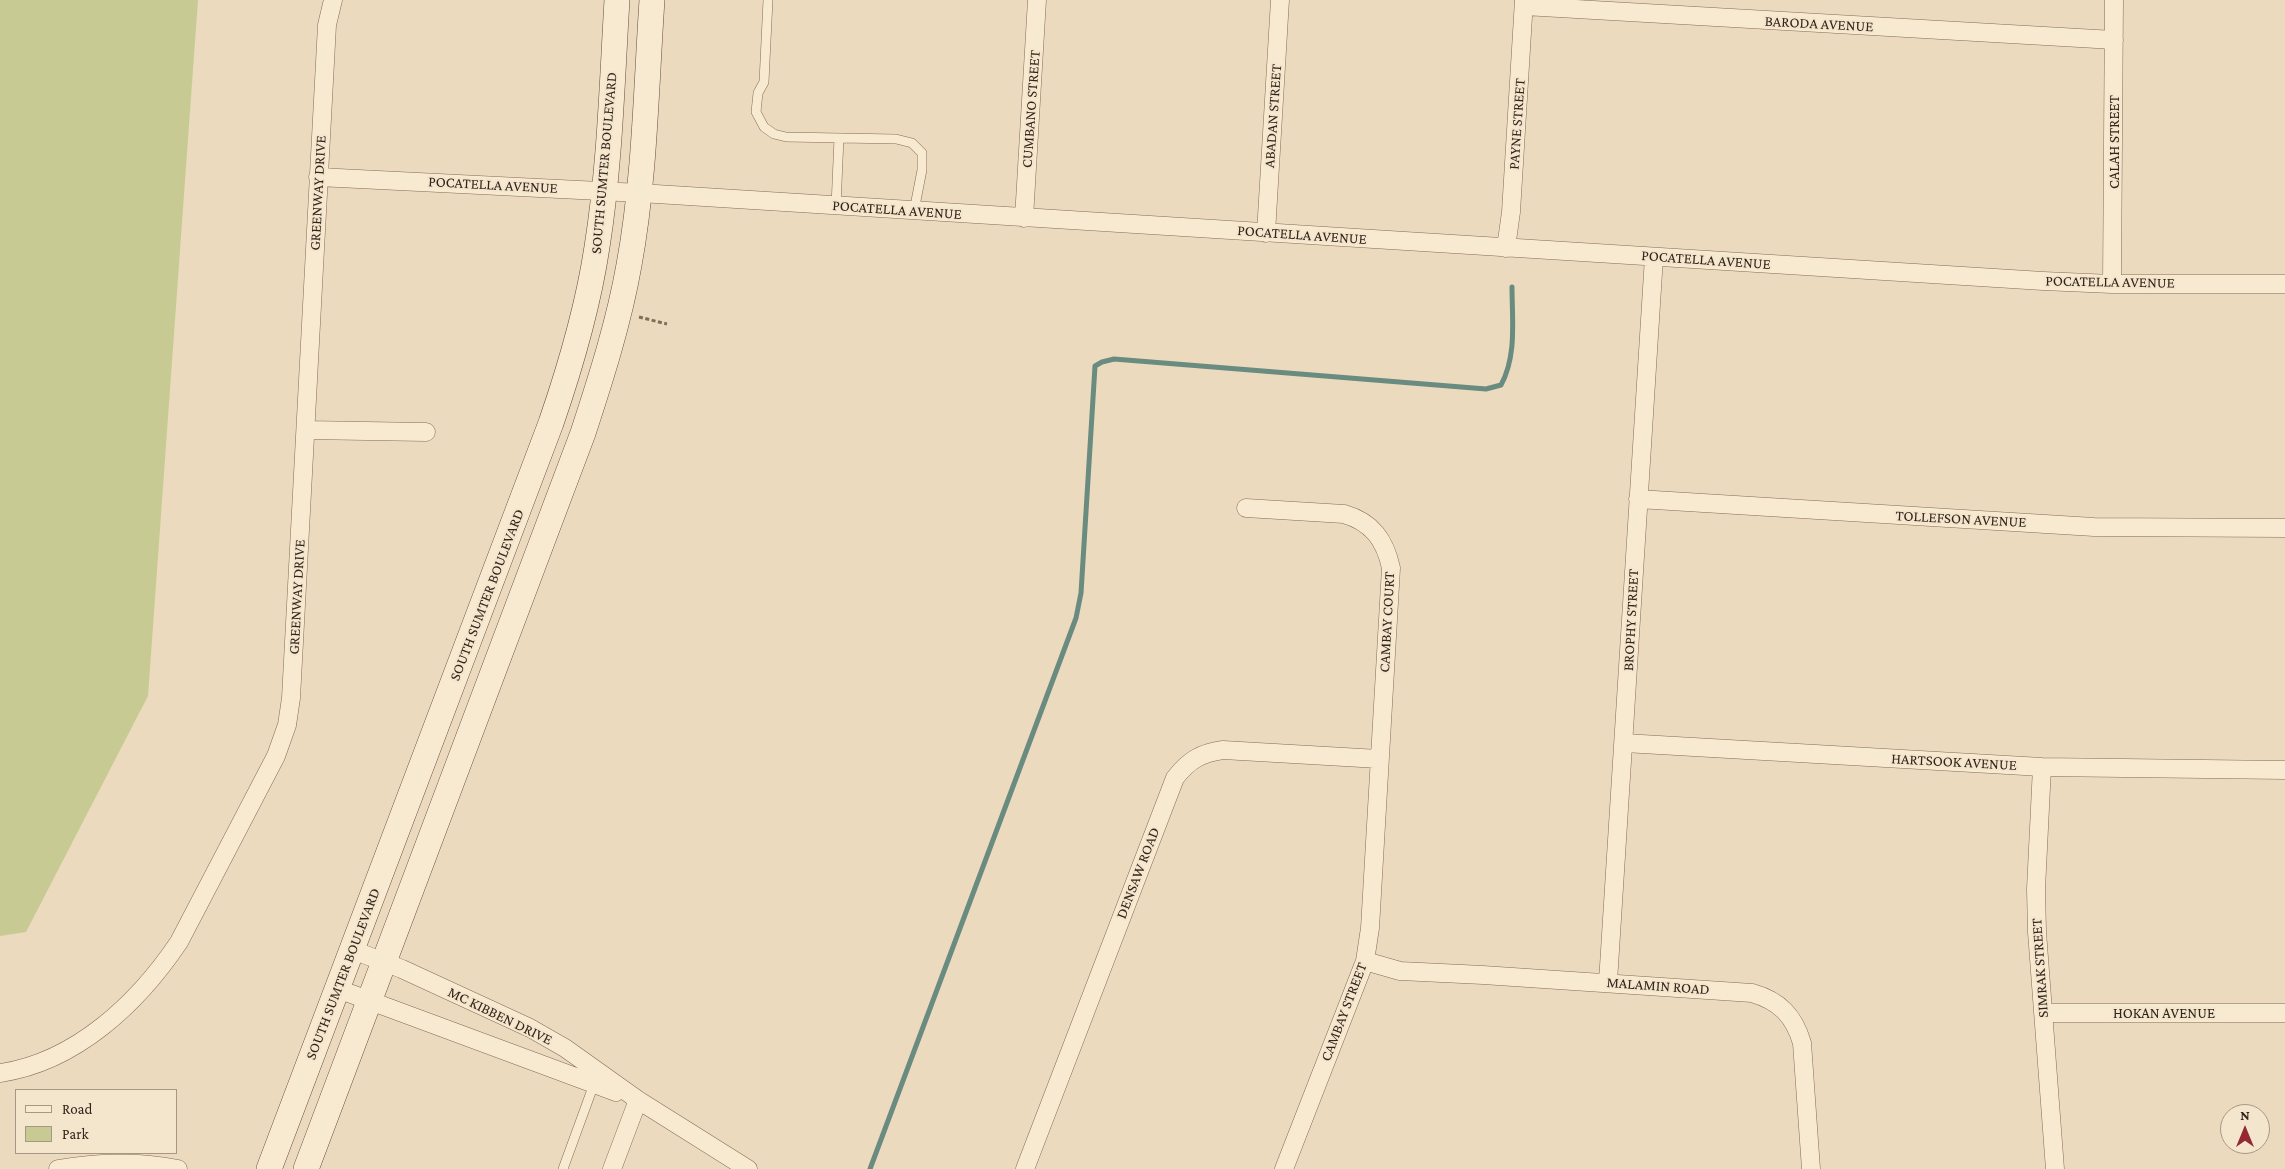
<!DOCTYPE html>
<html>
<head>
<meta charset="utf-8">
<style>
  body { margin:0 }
  #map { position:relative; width:2285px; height:1169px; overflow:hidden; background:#ecdabe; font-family:"Crimson Pro",serif }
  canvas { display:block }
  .legend { position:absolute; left:15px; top:1089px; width:162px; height:65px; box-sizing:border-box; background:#f4e5cd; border:1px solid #a79886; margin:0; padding:6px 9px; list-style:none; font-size:15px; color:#34251c }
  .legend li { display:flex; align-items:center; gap:10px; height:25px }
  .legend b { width:25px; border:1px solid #a79886 }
  .north { position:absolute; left:2220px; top:1104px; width:50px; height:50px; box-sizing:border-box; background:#f4e5cd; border:1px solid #a79886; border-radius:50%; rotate:0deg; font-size:14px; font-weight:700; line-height:20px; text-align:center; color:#34251c }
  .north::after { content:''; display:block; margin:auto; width:18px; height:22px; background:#922933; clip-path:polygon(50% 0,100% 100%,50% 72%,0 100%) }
</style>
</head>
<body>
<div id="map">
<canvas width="2285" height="1169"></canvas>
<ul class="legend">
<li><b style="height:6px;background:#f8e9d1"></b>Road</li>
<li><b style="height:14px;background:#c8ca93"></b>Park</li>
</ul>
<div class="north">N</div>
</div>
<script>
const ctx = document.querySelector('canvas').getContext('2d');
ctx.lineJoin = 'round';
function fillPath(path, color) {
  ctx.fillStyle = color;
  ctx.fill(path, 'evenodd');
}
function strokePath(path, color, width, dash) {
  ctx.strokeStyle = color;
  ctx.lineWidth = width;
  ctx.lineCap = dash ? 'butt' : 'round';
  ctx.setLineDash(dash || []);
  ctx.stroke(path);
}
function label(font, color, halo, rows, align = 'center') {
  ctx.font = font + ' "Crimson Pro",serif';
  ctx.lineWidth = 4;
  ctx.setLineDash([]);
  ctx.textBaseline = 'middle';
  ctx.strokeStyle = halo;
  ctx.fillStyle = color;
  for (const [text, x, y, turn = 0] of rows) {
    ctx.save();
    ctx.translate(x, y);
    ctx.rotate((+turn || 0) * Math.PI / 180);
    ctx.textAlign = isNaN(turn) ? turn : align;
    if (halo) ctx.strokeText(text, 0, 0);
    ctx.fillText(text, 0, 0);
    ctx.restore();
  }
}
const green = new Path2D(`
  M0 0H198L148 696 26 932 0 936Z`);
const stream = new Path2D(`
  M870 1169 1076 618 1081 593 1095 366 1102 362 1114 359 1486 389 1501 385C1517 355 1512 320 1512 287`);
const path = new Path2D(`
  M639 317 667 324`);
const lane = new Path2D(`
  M768 0 764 82 758 93 756 112 764 127 774 134 786 137 896 139 912 143 922 153V170L914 211
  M836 206 839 138
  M563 1169 594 1084`);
const street = new Path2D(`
  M1524 6 2114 40
  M318 177 640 193 2043 281 2112 284H2285
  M1024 218 1037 0
  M1266 233 1280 0
  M1506 248 1511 212 1524 0
  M2112 284 2114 0
  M306 430 426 432
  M1638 499 2094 527 2285 528
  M1246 508 1344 514C1372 522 1385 540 1391 568L1370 928 1365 961 1284 1169
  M1624 743 2042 767 2285 770
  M2042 767 2036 889 2037 932 2055 1169
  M353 950 402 969 530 1028 565 1048 638 1100 748 1169
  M1365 961 1400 971 1483 975 1752 993C1780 1001 1794 1016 1802 1043L1811 1169
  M1608 982 1654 257
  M338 989 616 1092
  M2043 1013H2285
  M0 1073C76 1062 138 1003 179 942L276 756 287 725 291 698 327 25 333 0
  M58 1169C99 1162 138 1161 178 1169
  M612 1169 638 1100
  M1025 1169 1175 778C1189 760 1201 753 1223 750L1379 759`);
const secondary = new Path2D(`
  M269 1169 551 423C571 365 588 307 597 247 610 165 612 82 617 0
  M306 1169 583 433C601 378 619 322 629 265 645 178 646 88 652 0`);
const streetNames = [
  ["BARODA AVENUE",1819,24,3],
  ["CUMBANO STREET",1031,109,-86],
  ["ABADAN STREET",1273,116,-86],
  ["PAYNE STREET",1517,124,-86],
  ["CALAH STREET",2114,142,-90],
  ["SOUTH SUMTER BOULEVARD",604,163,-85],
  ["POCATELLA AVENUE",493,185,3],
  ["GREENWAY DRIVE",318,193,-87],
  ["POCATELLA AVENUE",897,210,4],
  ["POCATELLA AVENUE",1302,235,4],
  ["POCATELLA AVENUE",1706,260,4],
  ["POCATELLA AVENUE",2110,282,1],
  ["TOLLEFSON AVENUE",1961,519,3],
  ["SOUTH SUMTER BOULEVARD",487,595,-69],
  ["GREENWAY DRIVE",297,597,-87],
  ["BROPHY STREET",1631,620,-87],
  ["CAMBAY COURT",1387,622,-87],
  ["HARTSOOK AVENUE",1954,762,3],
  ["DENSAW ROAD",1138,873,-69],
  ["SIMRAK STREET",2040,968,-94],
  ["SOUTH SUMTER BOULEVARD",343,974,-69],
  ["MALAMIN ROAD",1658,986,4],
  ["CAMBAY STREET",1344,1012,-69],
  ["HOKAN AVENUE",2164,1013],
  ["MC KIBBEN DRIVE",500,1016,26]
];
fillPath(green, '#c8ca93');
strokePath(stream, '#698b80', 5);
strokePath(lane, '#846b57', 10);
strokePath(street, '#846b57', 19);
strokePath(secondary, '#664c3b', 26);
strokePath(path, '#846b57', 3, [4, 2.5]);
strokePath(lane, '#f8e9d1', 9);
strokePath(street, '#f8e9d1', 18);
strokePath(secondary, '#f8e9d1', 25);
label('15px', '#34251c', '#f4e5cd', streetNames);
</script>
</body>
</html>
